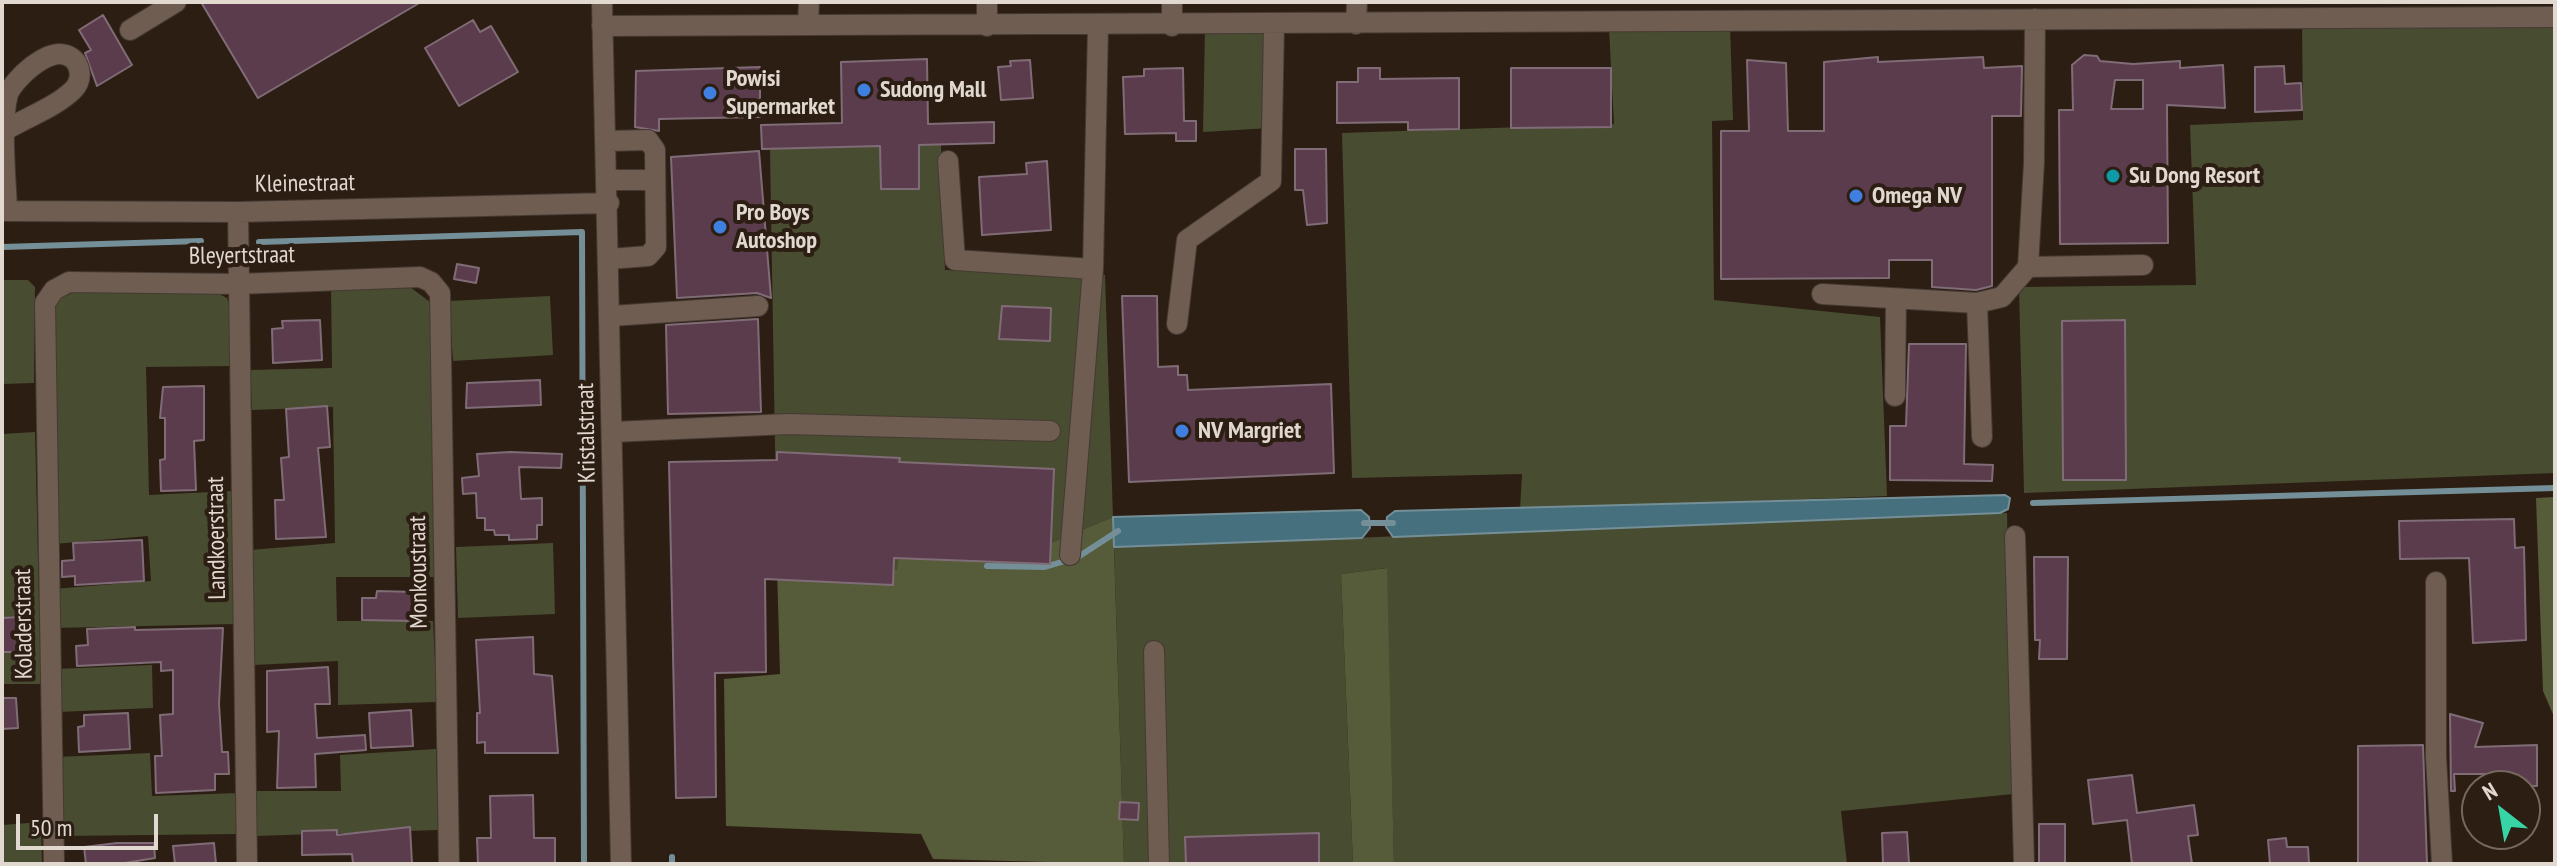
<!DOCTYPE html>
<html>
<head>
<meta charset="utf-8">
<style>
  body { margin:0 }
  #map { position:relative; width:2557px; height:866px; overflow:hidden; background:#2c1e13; font-family:"PT Sans Narrow",sans-serif }
  canvas { display:block }
  .frame { position:absolute; inset:0; border:4px solid #e1d8d0; pointer-events:none }
  .north { position:absolute; left:2461px; top:770px; width:80px; height:80px; box-sizing:border-box; background:#2c1e13; border:2px solid #74685f; border-radius:50%; rotate:329deg; font-size:22px; font-weight:700; line-height:32px; text-align:center; color:#e1d8d0 }
  .north::after { content:''; display:block; margin:auto; width:28px; height:36px; background:#37d4a6; clip-path:polygon(50% 0,100% 100%,50% 72%,0 100%) }
  .scale { position:absolute; left:16px; top:814px; width:142px; height:36px; box-sizing:border-box; border:4px solid #e1d8d0; border-top:0; padding-left:10px; font-size:24px; line-height:28px; white-space:nowrap; color:#e1d8d0; -webkit-text-stroke:6px #2c1e13; paint-order:stroke }
</style>
</head>
<body>
<div id="map">
<canvas width="2557" height="866"></canvas>
<div class="frame"></div>
<div class="north">N</div>
<div class="scale">50 m</div>
</div>
<script>
const ctx = document.querySelector('canvas').getContext('2d');
ctx.lineJoin = 'round';
function fillPath(path, color) {
  ctx.fillStyle = color;
  ctx.fill(path, 'evenodd');
}
function strokePath(path, color, width, dash) {
  ctx.strokeStyle = color;
  ctx.lineWidth = width;
  ctx.lineCap = dash ? 'butt' : 'round';
  ctx.setLineDash(dash || []);
  ctx.stroke(path);
}
function label(font, color, halo, rows, align = 'center') {
  ctx.font = font + ' "PT Sans Narrow",sans-serif';
  ctx.lineWidth = 8;
  ctx.setLineDash([]);
  ctx.textBaseline = 'middle';
  ctx.strokeStyle = halo;
  ctx.fillStyle = color;
  for (const [text, x, y, turn = 0] of rows) {
    ctx.save();
    ctx.translate(x, y);
    ctx.rotate((+turn || 0) * Math.PI / 180);
    ctx.textAlign = isNaN(turn) ? turn : align;
    if (halo) ctx.strokeText(text, 0, 0);
    ctx.fillText(text, 0, 0);
    ctx.restore();
  }
}
const green = new Path2D(`
  M2555 19V473L2024 493 2019 287 2196 285 2190 125 2303 120 2302 21Z
  M1730 24 1733 120 1712 121 1714 300 1880 317 1887 496 1520 510 1522 474 1352 478 1342 133 1614 124 1609 28Z
  M1266 27 1270 128 1203 132 1205 29Z
  M941 144 945 270 1105 275 1113 517 1053 542 899 555 898 570 777 568 770 149Z
  M2 280H28L35 287 34 383 2 384Z
  M410 287 430 302 433 314 434 577H336L337 621H433L437 702 338 705V661L253 665 250 550 335 543 333 407 252 410 250 370 332 368 331 288Z
  M215 292 227 298 231 310 232 366 146 367 149 495 233 491 237 624 53 628V589L151 581 148 536 54 544 55 299 72 293Z
  M550 296 553 355 453 361 449 301Z
  M35 432 41 684H2V434Z
  M2007 513 2013 794 1841 811 1847 864H1394L1386 568 1341 574 1353 864H1124L1114 547Z
  M553 543 555 614 458 618 456 547Z
  M152 665 153 708 57 712 56 669Z
  M436 749 438 830 255 836 254 791H341L340 755Z
  M150 753 152 796 239 793 240 834 60 836 57 757Z
  M41 822 42 864H2V825Z`);
const forest = new Path2D(`
  M2555 497V719L2543 691 2536 498Z
  M1113 517 1124 864 933 859 921 834 726 826 724 679 780 674 777 568 897 570 899 555 1053 542Z
  M1387 568 1394 864H1353L1341 574Z`);
const water = new Path2D(`
  M2005 495 2010 498 2008 509 2000 513 1393 537 1386 527 1387 517 1395 511Z
  M1361 510 1369 517 1370 528 1362 538 1114 547 1113 517Z`);
const stream = new Path2D(`
  M259 242 582 232 584 864
  M2 247 201 241
  M2033 503 2555 488
  M1364 523H1393
  M987 566 1045 567 1078 557 1118 531
  M672 857V864`);
const building = new Path2D(`
  M201 2H421L258 98Z
  M103 15 132 65 97 86 85 53 91 50 79 30Z
  M473 20 480 32 491 26 518 72 459 106 425 48Z
  M2084 55 2097 56 2100 61 2133 64 2180 61V68L2223 65 2225 108 2167 105 2168 243 2060 244 2059 110H2073L2072 65ZM2115 80H2143V109H2111Z
  M1878 57V62L1983 57 1984 68 2022 66 2021 116H1992V286L1976 290 1932 287V260H1889V278L1721 279V131H1749L1747 60 1786 63 1788 131H1824V62Z
  M927 59 928 124 994 122V143L919 145V189H881L880 146 762 149 761 125 842 123 841 62Z
  M1030 60 1033 98 1001 100 998 67 1011 66 1010 61Z
  M2284 66 2285 84 2301 83 2302 110 2255 112V67Z
  M760 67V117L659 119V131L635 127 636 71Z
  M1183 68 1184 121H1196V141H1176V133L1125 134 1123 77 1144 76V69Z
  M1358 68H1380V79L1459 78V129L1408 130V122L1337 123V82H1358Z
  M1511 68H1611V127L1511 128Z
  M1295 149H1326L1327 223 1307 225 1303 190H1295Z
  M759 151 771 298 757 293 677 298 671 157Z
  M1047 161 1051 230 982 235 979 177 1027 174 1026 163Z
  M457 264 479 268 476 283 454 279Z
  M1122 296H1157L1158 367 1178 366V375H1187L1188 390 1331 384 1334 473 1129 482Z
  M1002 306 1051 308 1050 341 999 339Z
  M758 319 761 412 668 414 666 325Z
  M320 320 322 360 273 363 272 329 283 328 282 321Z
  M2125 320 2126 480H2063L2062 321Z
  M1909 344H1966L1964 464 1993 465 1992 481 1890 480V426H1906Z
  M540 380 541 405 466 408 467 383Z
  M204 386V440L194 441 196 490 161 491 160 460 165 459V418H160L163 387Z
  M327 406 330 447 318 448 326 537 276 539 275 500H284L281 458 289 457 286 409Z
  M510 452 562 454 561 468 519 467 521 499 542 498V525H537V539L509 540V535H495L494 530H485V518H477L476 493 463 494 462 478 479 476 477 454Z
  M777 452 900 458 899 462 1054 469 1050 564 894 558 893 585 765 579 766 672 715 673 716 797 676 798 669 462 777 460Z
  M2514 519 2515 548 2524 547 2526 640 2473 643 2469 558 2400 559 2399 521Z
  M142 540 144 581 75 585V576L62 577V561L74 560 73 543Z
  M2034 557H2068L2067 659H2039L2040 640H2035Z
  M377 591 416 592 415 621 362 620V598H376Z
  M20 617 21 652H2V618Z
  M135 627V630L223 628 219 704 222 752H228L229 774H215V790L156 793 155 756H162L160 715 173 714V670L161 671V662L77 666 76 646 88 645 87 629Z
  M533 637 534 674 552 676 558 753H485V742L477 743V713H480L476 640Z
  M328 667 330 704H315L317 738 365 735 366 750 315 754 316 787 277 788 279 731 267 732V671Z
  M2 698H16L18 728 2 729Z
  M411 710 413 746 371 748 369 713Z
  M128 713 130 749 79 752 78 727 84 726V715Z
  M2450 714 2483 723 2475 747 2537 745V786H2494L2495 774H2454L2455 791H2451Z
  M2423 745 2427 864H2358V746Z
  M2132 775 2137 813 2194 805 2198 835 2188 836 2192 864H2132L2127 820 2093 824 2088 780Z
  M533 795 534 838H555V864H478L477 838H491L490 796Z
  M1120 802 1139 803 1138 820 1119 819Z
  M2039 824H2065V864H2039Z
  M410 827 412 864H353L352 854 302 855V831L337 830V835Z
  M1907 832 1909 864H1883L1882 833Z
  M1319 833V864H1186L1185 837Z
  M2286 838 2287 847H2308L2309 864H2270L2268 840Z
  M117 843H154L155 858 119 864H86L84 847Z
  M214 843 216 864H175L173 846Z`);
const minor = new Path2D(`
  M602 2 621 864
  M808 23 809 2
  M1356 24 1357 2
  M602 26 2555 17
  M987 26V2
  M1172 26V2
  M130 30 176 2
  M4 131C25 118 56 107 73 90 84 79 81 60 66 55 47 48 14 79 8 94 0 123 6 179 7 211
  M607 141 648 140 655 150 656 247 648 256 610 259
  M948 161 955 260 1093 269 1098 26
  M608 180H654
  M2 211 238 212 609 203
  M238 212 247 864
  M2028 267 2143 265
  M1822 294 1977 303 2002 297 2028 267 2034 163 2035 19
  M1977 303 1982 437
  M611 316 758 306
  M1177 324 1187 240 1271 181 1274 25
  M1895 396 1896 300
  M613 432 788 424 1050 431
  M2015 536 2024 864
  M1070 555 1093 269
  M2436 582V757L2442 864
  M1154 651 1159 864
  M54 864 45 303 54 290 69 282 238 284 420 277 431 282 440 293 449 864`);
const markers = [
  [864,90,8,"#3f7fe0"],
  [710,93,8,"#3f7fe0"],
  [2113,176,8,"#0f9aa8"],
  [1856,196,8,"#3f7fe0"],
  [720,227,8,"#3f7fe0"],
  [1182,431,8,"#3f7fe0"]
];
const poiNames = [
  ["Powisi",726,79],
  ["Supermarket",726,107],
  ["Sudong Mall",880,90],
  ["Su Dong Resort",2129,176],
  ["Omega NV",1872,196],
  ["Pro Boys",736,213],
  ["Autoshop",736,241],
  ["NV Margriet",1198,431]
];
const streetNames = [
  ["Kleinestraat",305,184,-1],
  ["Bleyertstraat",242,256,-1],
  ["Kristalstraat",587,433,-91],
  ["Landkoerstraat",217,538,-91],
  ["Monkoustraat",419,572,-91],
  ["Koladerstraat",24,624,-91]
];
fillPath(green, '#484c31');
fillPath(forest, '#565b39');
fillPath(water, '#46707e');
strokePath(water, '#748f97', 2);
strokePath(stream, '#748f97', 6);
fillPath(building, '#5b3c4d');
strokePath(building, '#806c76', 2);
strokePath(minor, '#453a33', 22);
strokePath(minor, '#6e5d50', 20);
for (const [x, y, r, color] of markers) {
  const dot = new Path2D();
  dot.arc(x, y, r, 0, 2 * Math.PI);
  ctx.fillStyle = color;
  ctx.fill(dot);
  strokePath(dot, '#2c1e13', 3);
}
label('bold 24px', '#e1d8d0', '#2c1e13', poiNames, 'left');
label('24px', '#e1d8d0', '#2c1e13', streetNames);
</script>
</body>
</html>
